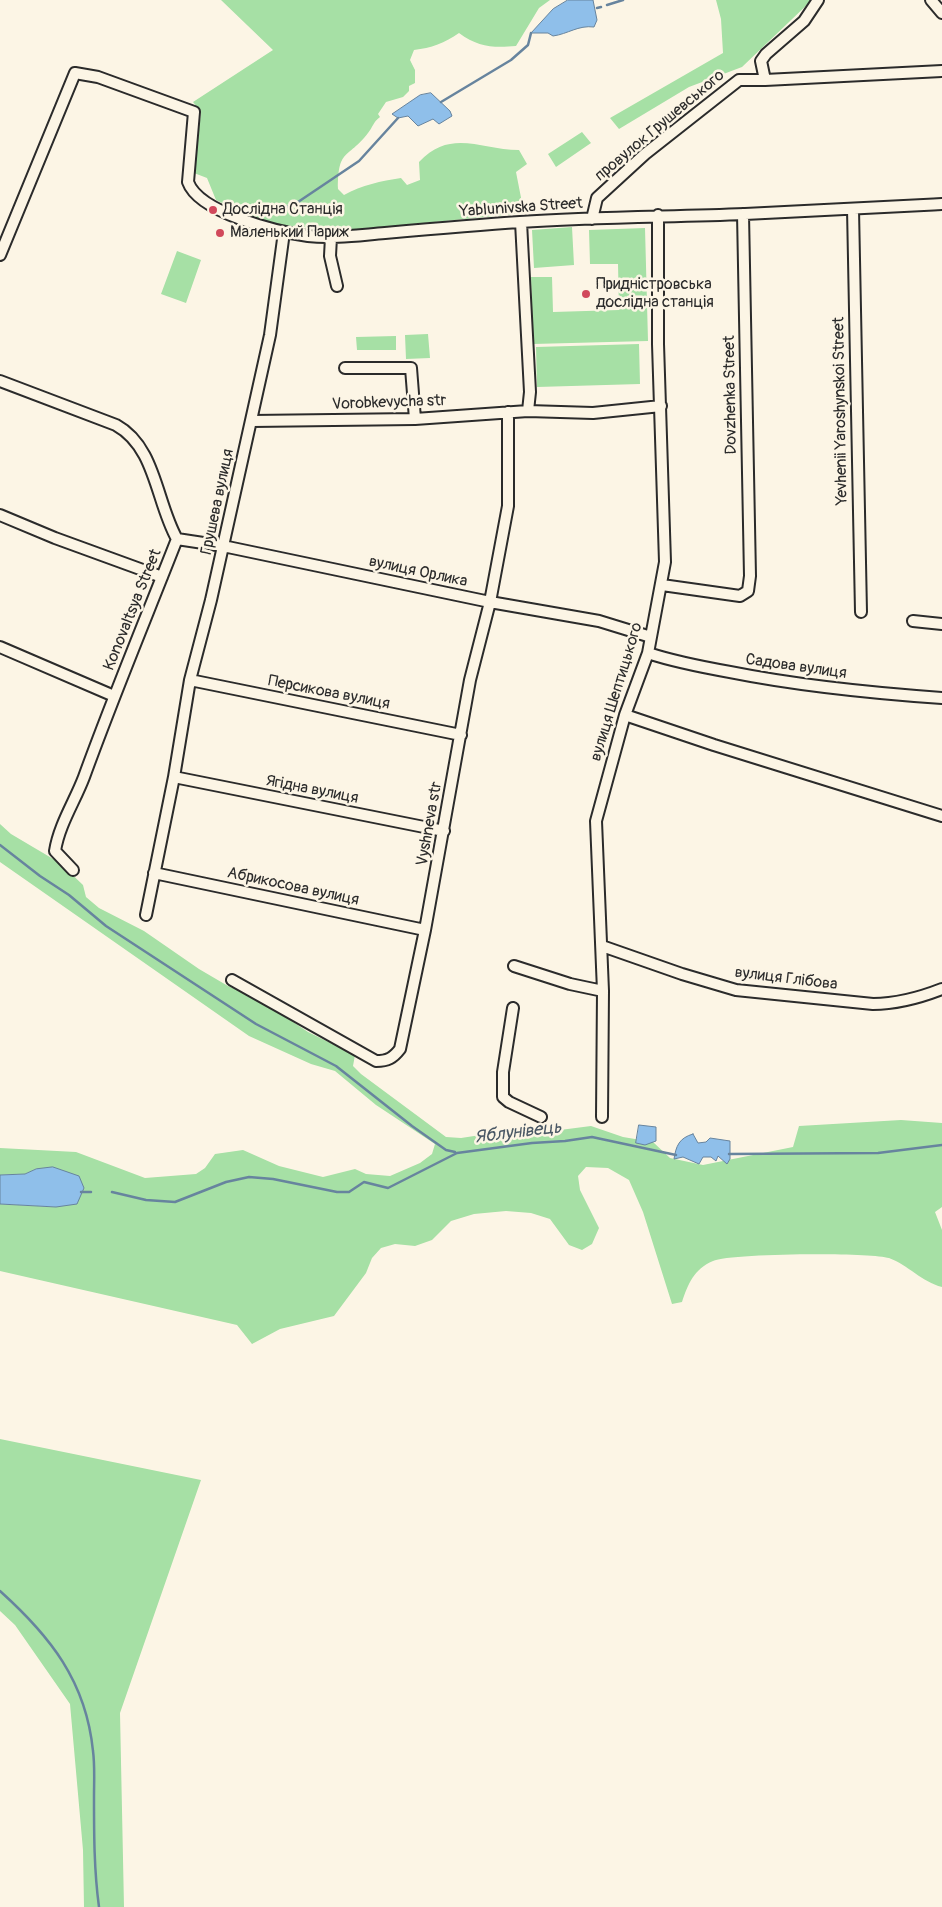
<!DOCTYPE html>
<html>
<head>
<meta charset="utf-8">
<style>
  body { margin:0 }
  canvas { display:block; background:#fcf5e5 }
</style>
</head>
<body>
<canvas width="942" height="1907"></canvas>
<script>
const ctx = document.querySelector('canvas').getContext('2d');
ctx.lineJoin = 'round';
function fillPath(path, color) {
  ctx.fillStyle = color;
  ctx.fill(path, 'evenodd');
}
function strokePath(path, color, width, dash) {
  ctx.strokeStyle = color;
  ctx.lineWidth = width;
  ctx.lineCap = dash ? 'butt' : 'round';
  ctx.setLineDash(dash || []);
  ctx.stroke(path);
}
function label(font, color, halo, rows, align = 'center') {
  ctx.font = font + ' Pangolin,sans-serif';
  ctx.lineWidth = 5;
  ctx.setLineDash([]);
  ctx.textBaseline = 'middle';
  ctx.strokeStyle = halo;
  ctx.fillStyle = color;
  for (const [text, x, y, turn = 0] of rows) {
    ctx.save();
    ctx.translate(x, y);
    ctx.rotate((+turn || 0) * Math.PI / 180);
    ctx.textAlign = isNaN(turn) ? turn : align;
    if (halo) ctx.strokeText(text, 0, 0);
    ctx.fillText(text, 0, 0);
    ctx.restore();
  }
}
const green = new Path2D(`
  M221 0H550L539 8 516 46C493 48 478 47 459 33 445 43 431 48 414 50L410 60 415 70V83L409 86V91L403 97 386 102 378 114 380 117C373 122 373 127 368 133 347 160 338 148 338 189L344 195C362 185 381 181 401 178L407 185 420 180 419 162C451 128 481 150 519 150L527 164 516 172 524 213 316 234 253 218 216 200 207 178 194 173 201 112 193 102 273 50Z
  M716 0H812L742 67 689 87 619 129 610 118 723 53 721 19Z
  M582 132 591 143 556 167 548 154Z
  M572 227 574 265 534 268 532 230Z
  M645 228 648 341 533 344 531 277H552L553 312 619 310 618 264H590L589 230Z
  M177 251 201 260 186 303 161 294Z
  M428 334 430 358 406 359 405 335Z
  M396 336V350H357L356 337Z
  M639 344 640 384 537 387 536 347Z
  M0 824 11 834 60 863 83 885 86 897 99 908 144 931 199 969 228 986 259 999 308 1032 355 1055 353 1066 361 1074 446 1137 461 1138 540 1126 560 1130 591 1126 623 1137 653 1142 670 1158 703 1165 793 1147 799 1126 901 1120 942 1123V1207L935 1212 942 1230V1287C922 1282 908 1265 889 1258 870 1252 729 1253 713 1261 694 1269 688 1284 682 1302L672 1304 643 1212 629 1180 608 1168 586 1167 578 1176 580 1190 599 1228 592 1244 582 1250 569 1245 550 1219 531 1213 506 1211 474 1214 451 1221 432 1240 415 1246 395 1244 381 1248 372 1258 366 1273 334 1316 280 1329 252 1344 237 1325 0 1271V1204L56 1207 36 1169 25 1174 0 1175V1148L76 1152 145 1178 196 1174 205 1168 215 1154 243 1150 279 1166 323 1177 355 1169 366 1174 390 1176 420 1163 432 1154 435 1144 376 1105 335 1071 311 1064 249 1036 0 862Z
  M0 1439 201 1480 120 1713 124 1907H84L83 1850 70 1704 15 1625 0 1611Z`);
const water = new Path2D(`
  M568 0H593L597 20 594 27C578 25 568 34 553 36L548 33H531L553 9Z
  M431 93 450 111 452 116 439 124 433 119 418 126 408 116 398 118 392 114 420 95Z
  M639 1125 656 1127V1141L645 1145 636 1143Z
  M693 1134 698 1143 706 1142 710 1138 730 1141V1159L727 1164 718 1156 716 1161 711 1157H703L699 1164 683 1157 674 1159C676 1146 679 1138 693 1134Z
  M53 1167 79 1176 84 1188 77 1204 56 1207 0 1204V1175L25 1174 36 1169Z`);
const stream = new Path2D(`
  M607 5 623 0
  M597 8 601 7
  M441 102 511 60 528 45 531 33
  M276 212 298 202 359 161 398 118
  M0 845 40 876 69 895 106 926 256 1024 336 1066 412 1126 446 1150 455 1152
  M729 1154 878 1153 942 1145
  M81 1192H91
  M112 1192 146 1200 175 1202 226 1182 249 1177 273 1179 337 1192H349L364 1182 388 1188 457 1153 532 1143 565 1141 592 1137 676 1155
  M0 1591C50 1636 86 1681 93 1751 95 1766 94 1782 94 1797 94 1834 94 1870 99 1907`);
const minor = new Path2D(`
  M818 0 804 21 766 54 761 61 765 80 942 71
  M931 0 942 13
  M853 209 861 612
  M592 219 597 198 645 154 739 80H765
  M521 222 530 392 528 411
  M331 237 330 256 337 286
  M0 255 75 73 98 77 194 112 188 182C199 213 278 232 308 236 333 239 360 235 385 233 430 229 475 225 520 222 595 217 670 217 745 214 810 211 876 207 942 204
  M345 368H411L415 419
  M0 381 116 425C156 447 156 502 177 539
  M252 421 415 419 528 411 593 413 661 406
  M0 515 55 538 162 577
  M177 539 223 546 490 602 599 621 651 637
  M662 585 740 596 748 591 750 576 743 214
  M913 621 942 624
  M0 647 114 696
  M648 653C675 662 702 667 730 672 800 686 871 693 942 698
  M190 680 461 735
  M625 715 714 745 942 816
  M174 777 444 831
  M73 870 55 851C59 825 75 801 84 777 113 697 146 618 177 539
  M154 873 425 930
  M146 915 174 777 190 680 211 600 270 335 284 232
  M602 946 682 974 736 990 873 1004C898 1004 919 998 942 989
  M514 966 570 984 603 991
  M232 980 376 1061C388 1061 393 1058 400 1049L425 930 470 680 490 602 508 506V412
  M513 1008 503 1072V1097L509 1102 541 1117
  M602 1117 603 991 596 821 625 715 648 653 665 562 658 344V215`);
const markers = [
  [213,210,5,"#d1495b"],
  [220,233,5,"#d1495b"],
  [586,294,5,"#d1495b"]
];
const streetNames = [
  ["провулок Грушевського",660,126,-40],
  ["Yablunivska Street",521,208,-4],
  ["Dovzhenka Street",731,395,-91],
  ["Vorobkevycha str",389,403,-2],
  ["Yevhenii Yaroshynskoi Street",841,411,-91],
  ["Грушева вулиця",218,502,-78],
  ["вулиця Орлика",418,572,12],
  ["Konovaltsya Street",133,610,-68],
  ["Садова вулиця",796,667,8],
  ["вулиця Шептицького",617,692,-73],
  ["Персикова вулиця",329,693,11],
  ["Ягідна вулиця",312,790,11],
  ["Vyshneva str",430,824,-80],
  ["Абрикосова вулиця",293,887,12],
  ["вулиця Глібова",786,979,7]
];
const poiNames = [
  ["Дослідна Станція",223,210],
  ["Маленький Париж",230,233],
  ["Придністровська",596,285],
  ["дослідна станція",596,303]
];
const waterNames = [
  ["Яблунівець",518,1133,-7]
];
fillPath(green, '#a6e0a5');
fillPath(water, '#8fbfea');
strokePath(water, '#67849e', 1);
strokePath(stream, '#67849e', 2.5);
strokePath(minor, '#2b2b2b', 14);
strokePath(minor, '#fcf5e5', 10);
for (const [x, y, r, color] of markers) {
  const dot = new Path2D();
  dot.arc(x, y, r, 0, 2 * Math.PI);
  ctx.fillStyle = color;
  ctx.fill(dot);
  strokePath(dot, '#fcf5e5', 2);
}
label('16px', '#2b2b2b', '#fcf5e5', streetNames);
label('16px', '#2b2b2b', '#fcf5e5', poiNames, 'left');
label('italic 18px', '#495764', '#fcf5e5', waterNames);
</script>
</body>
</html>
